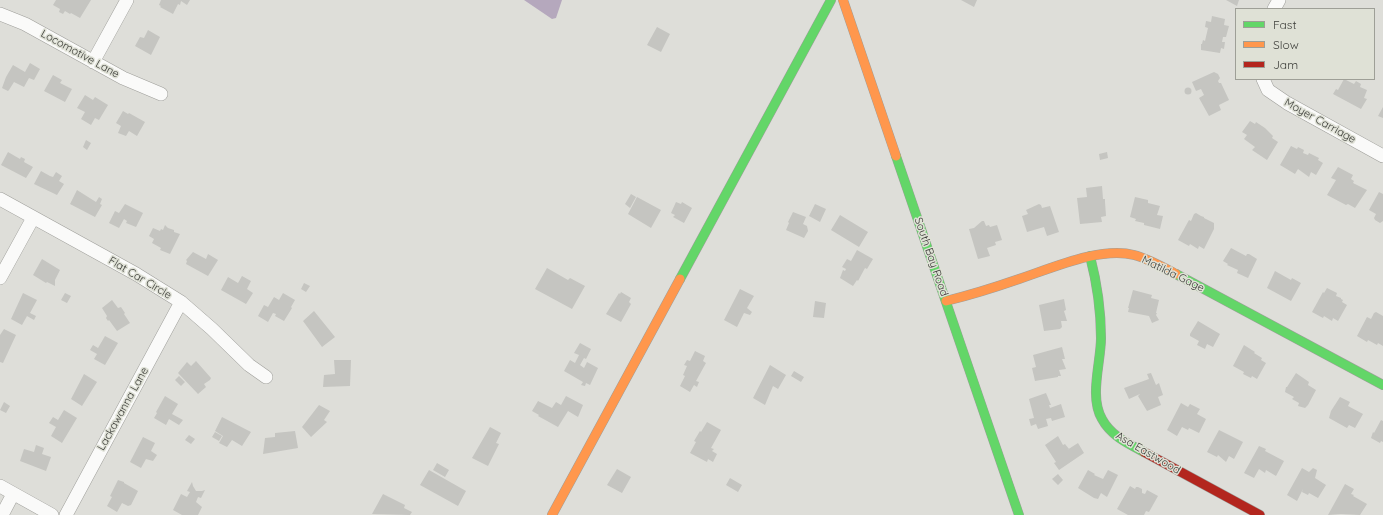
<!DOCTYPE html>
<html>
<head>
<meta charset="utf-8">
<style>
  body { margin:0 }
  #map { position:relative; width:1383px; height:515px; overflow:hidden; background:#deded9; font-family:Quicksand,sans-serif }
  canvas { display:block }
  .legend { position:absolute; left:1235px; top:8px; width:140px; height:72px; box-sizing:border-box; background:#dfe1d6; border:1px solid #9e9f97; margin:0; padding:5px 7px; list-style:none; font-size:12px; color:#3c3d39 }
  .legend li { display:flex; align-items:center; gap:8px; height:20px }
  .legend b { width:20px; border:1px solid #9e9f97 }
</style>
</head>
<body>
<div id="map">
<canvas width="1383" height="515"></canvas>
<ul class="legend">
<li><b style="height:5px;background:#63d668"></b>Fast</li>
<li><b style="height:5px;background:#ff974d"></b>Slow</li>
<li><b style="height:5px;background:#b3261e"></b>Jam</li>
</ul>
</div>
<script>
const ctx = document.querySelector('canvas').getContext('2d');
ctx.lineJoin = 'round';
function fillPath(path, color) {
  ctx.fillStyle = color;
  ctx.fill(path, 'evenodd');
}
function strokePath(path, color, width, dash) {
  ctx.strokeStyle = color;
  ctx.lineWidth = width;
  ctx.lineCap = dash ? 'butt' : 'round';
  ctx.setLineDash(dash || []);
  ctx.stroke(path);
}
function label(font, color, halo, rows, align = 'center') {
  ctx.font = font + ' Quicksand,sans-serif';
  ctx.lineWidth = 3;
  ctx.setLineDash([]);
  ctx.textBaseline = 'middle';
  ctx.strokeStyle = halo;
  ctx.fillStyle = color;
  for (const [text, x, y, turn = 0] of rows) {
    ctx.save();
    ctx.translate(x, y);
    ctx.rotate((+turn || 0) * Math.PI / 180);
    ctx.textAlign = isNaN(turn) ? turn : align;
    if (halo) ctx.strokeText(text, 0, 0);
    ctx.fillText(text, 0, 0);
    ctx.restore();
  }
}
const water = new Path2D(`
  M524 0H562L556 18 552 19Z`);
const building = new Path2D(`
  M56 0H91L80 18 71 13 70 14 65 11 63 14 59 12 60 9 53 5Z
  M161 0H190L187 5 181 1 180 5 178 4 173 14 160 7 161 6 159 5Z
  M961 0H977L974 7Z
  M1226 0H1239L1237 6Z
  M1212 16 1225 19 1224 25 1229 26 1226 37H1223L1222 42H1225L1224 49 1221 48 1220 53 1201 50V44H1202L1203 40 1205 41 1208 28 1205 27 1206 21 1211 22Z
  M657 27 670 34 661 52 647 45Z
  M148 30 160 37 151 55 135 46 140 37 144 38Z
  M30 63 40 69 34 80 29 78 24 87 14 82 9 90 8 91 2 88 6 77 13 65 25 72Z
  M1214 72 1218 74 1220 78 1218 81 1219 83H1221L1229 100 1219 105 1221 110 1209 116 1199 98 1204 95 1201 89 1196 91 1192 82Z
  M53 75 62 80 60 83 72 89 65 102 44 91Z
  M1344 79 1354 84 1356 81 1361 84 1360 87 1367 90 1364 98 1367 99 1361 109 1333 94 1336 89 1338 90Z
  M1184.5 91a3.5 3.5 0 1 1 7 0a3.5 3.5 0 1 1-7 0Z
  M85 95 93 100 95 97 108 105 99 120 95 118 91 125 81 119 85 112 77 108Z
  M1383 107V118L1378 116Z
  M123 111 128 114 129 113 145 122 137 136 129 131 126 136 118 133 121 126 116 123Z
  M1250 121 1255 124 1256 122 1265 128 1273 136 1272 138 1278 142 1267 160 1252 150 1255 147 1244 139 1247 135 1242 132Z
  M86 140 91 143 87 150 83 147Z
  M1291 146 1297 149 1298 147 1304 150 1303 153 1308 155 1309 153 1319 158 1318 160 1323 163 1316 175 1311 172 1309 177 1298 169 1295 174 1280 165Z
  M8 152 20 159 21 157 25 159 24 162 33 167 26 178 1 165Z
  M1107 152 1108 158 1100 160 1099 154Z
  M1338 167 1353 175 1351 179 1354 181 1353 183 1367 190 1355 208 1348 204 1346 205 1327 195 1336 180 1331 178Z
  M41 171 50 176 53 177 56 172 62 176 59 181 64 184 57 195 34 184Z
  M1102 186 1103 199H1105V202L1106 216 1101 217 1102 222 1080 224 1077 198 1087 197 1086 188Z
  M77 190 96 202 99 197 102 199 100 204 102 205 95 217 70 204Z
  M1379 192 1383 194V221L1380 223 1375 220 1374 218 1376 214 1369 210Z
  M631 194 636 197 630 208 625 204Z
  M637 197 661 210 651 228 628 214Z
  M1135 197 1148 200V203L1160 206 1157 215 1163 216 1160 229 1144 225V223L1135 221 1136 219 1130 217Z
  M676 202 681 204 682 202 692 208 684 223 673 217 675 215 671 213Z
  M125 204 143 213 136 227 126 223 127 221 124 219 119 228 109 223 115 211 119 213Z
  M815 204 826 209 820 222 809 216Z
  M1039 204 1041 205 1042 208 1050 206 1059 232 1047 236 1044 227 1027 232 1022 216 1028 214 1026 210Z
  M793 212 806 217 803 224 807 226 808 231 804 238 786 230 789 223 788 222Z
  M1196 213 1201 216 1204 217V218L1214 223V229L1204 249 1199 246 1198 249 1190 244 1189 246 1178 240 1189 220 1191 221 1194 214Z
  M840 215 868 232 859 247 831 230Z
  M982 221H984L986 226 989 225 990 227 997 225 1002 240 995 242 996 245 987 248 990 256 978 259 969 229 974 228Z
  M165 225 168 228 174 230V232L180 234 170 254 160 250 161 248 152 243 154 239 149 236 153 228 160 231 161 229 163 230Z
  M1231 248 1246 256 1247 254H1249L1257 259 1248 278 1237 273 1238 270 1227 265 1228 264 1223 261Z
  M857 250 873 259 867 269 865 268 858 281 857 280 853 286 840 278 843 270 845 271 846 269 842 267 847 259 851 261Z
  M193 252 206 259 208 254 218 260 208 276 186 264 187 261 186 260Z
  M42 259 60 270 55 280V286L47 282 46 283 33 275Z
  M547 268 568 280 570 278 585 286 572 309 535 289Z
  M1275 271 1291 280 1292 278 1301 283 1291 301 1267 288Z
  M242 276 251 281 247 289 253 293 246 304 221 290 228 277 238 283Z
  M304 283 310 286 306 292 301 289Z
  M1327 288 1337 293 1336 296 1341 298V299L1343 300 1342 302 1347 305 1338 321 1333 318 1332 321 1324 316 1323 318 1312 312 1323 292 1324 293Z
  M740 289 754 296 747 308 752 312 750 315 744 313 737 327 724 320Z
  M1133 290 1152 295 1151 298 1159 300 1156 313H1157L1156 315 1159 320 1152 323 1149 316 1128 312 1129 308H1128Z
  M621 292 631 298 629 302 631 304 621 322 606 314 619 293 620 294Z
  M23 293 37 300 30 313 36 316 34 320 27 316 22 325 11 319Z
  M65 293 71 296 67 303 61 300Z
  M283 293 295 300 291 307 292 308 284 321 275 316 276 314 273 313 268 322 258 316 264 305 268 307 274 297 279 300Z
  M1064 299 1066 310 1064 311 1067 321H1061L1062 327 1060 329 1044 331 1039 305Z
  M112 300 118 308 121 307 125 313 124 314 130 323 117 331 109 320 108 321 106 318 107 316 102 308Z
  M815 301 826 303 824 318 813 317Z
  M314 311 335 337 322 347 303 321Z
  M1376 312 1383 316V346L1378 343 1377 345 1368 340 1367 342 1357 336 1367 317 1371 319 1374 313Z
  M1198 321 1220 334 1213 347 1207 344 1205 349 1197 345 1199 341 1190 336V334Z
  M4 329 16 335 3 363 0 362V335Z
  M105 336 118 343 105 365 94 359 97 354 90 350 93 345 98 348Z
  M580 343 591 349 586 359 584 358 580 365 584 368 587 362 598 368 590 385 586 383 585 386 581 385 583 382 564 371 570 360 575 363 579 355 574 353Z
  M1244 345 1255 352 1254 353 1262 358 1261 360 1266 363 1257 379 1252 376 1251 378 1243 374 1244 372 1233 366Z
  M1062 347 1065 359H1062L1066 369 1059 370 1061 376H1058V377L1035 381 1032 368 1036 367 1033 355Z
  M695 351 705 356 703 361 706 363 696 381 699 382 697 387 694 385 690 392 680 386 685 376 683 375 687 366 684 365 687 360 690 361Z
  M334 360H351L350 386 323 387 324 375 335 374Z
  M196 361 211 378 210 380 204 384 206 387 198 394 178 373 187 362 191 366Z
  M770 365 786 375 778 389 773 386 765 405 753 398Z
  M794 371 804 377 801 382 791 376Z
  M1151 373 1156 385 1159 383 1163 395 1158 397 1161 405 1147 411 1138 396 1140 394 1129 399 1124 388 1149 379 1147 374Z
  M1296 373 1309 382 1308 385 1316 390 1308 405 1305 408 1298 406 1299 403 1292 399 1294 397 1285 392 1286 387H1287Z
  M84 374 97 382 82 406 71 399Z
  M179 376 185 382 181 386 175 380Z
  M1046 393 1051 405H1049L1050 408 1061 404 1065 417 1052 421 1051 418 1046 419 1048 426 1038 429 1036 424 1031 426 1029 419 1034 418 1029 399Z
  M165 396 178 404 172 414 183 420 179 425 169 419 166 425 154 418 157 413 156 412Z
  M566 396 583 405 578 417 568 411 558 427 538 416 539 415 532 411 538 401 552 408 556 402 561 405Z
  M1340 397 1350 402 1348 406 1363 414 1355 428 1349 425 1347 428 1329 418 1331 411Z
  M4 402 10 406 6 413 0 410Z
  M1181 403 1188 407 1190 404 1200 409 1197 414 1206 419 1199 433 1189 428 1188 430 1182 427 1177 436 1167 430Z
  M319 405 330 411 324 420 327 422 311 437 302 427Z
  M64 410 77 418 62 443 51 436 56 427 49 423 53 417 58 420Z
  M222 417 251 432 242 446 232 440 227 447 219 443 223 436 215 431Z
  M1381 420 1383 421V442L1381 441 1380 443 1371 438 1373 432 1374 433Z
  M707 422 721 430 711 448 714 449 712 451 717 454 713 462 708 459 707 462 690 453 696 442 694 441 700 431 701 432Z
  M490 427 501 433 496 443 499 444 488 466 472 458Z
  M1219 430 1243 442 1234 459 1229 456 1226 462 1218 455 1217 457 1207 452Z
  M295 431 298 448 263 454 265 438 275 437V433Z
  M215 432 222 436 219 441 212 437Z
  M189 435 195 439 191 444 185 440Z
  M1058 436 1063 445 1065 444 1069 449 1067 450 1078 443 1084 453 1059 470 1054 463 1056 462 1045 445Z
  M143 437 155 443 151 451 157 455 153 461 146 459 141 468 130 462Z
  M36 445 44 448 42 454 51 457 46 471 20 461 24 449 34 452Z
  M1259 446 1266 449 1265 451 1284 461 1276 476 1266 470 1265 473 1259 469 1254 478 1244 473Z
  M437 463 449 470 445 477 433 470Z
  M1302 468 1309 472 1313 468 1317 470 1315 478 1326 485 1318 498 1309 493 1308 495 1302 492 1303 489 1297 501 1287 495Z
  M617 469 631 477 622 493 607 485Z
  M429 470 466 491 458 506 420 485Z
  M1088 470 1095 474 1094 475 1103 479 1108 470 1118 475 1107 497 1101 493 1098 499 1094 498 1078 488Z
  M1058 474 1063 480 1058 485 1052 479Z
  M730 478 742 485 738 492 726 485Z
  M118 480 124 482V483L138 491 131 505 128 506 122 503 117 512 107 506 112 497 110 496Z
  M192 482 193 486 196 491H202L205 490 201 498 198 497 196 502 202 507 198 515H182L173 510 181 494 187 497 190 492 187 491Z
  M1345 484 1354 489 1351 494 1354 495 1353 496 1367 504 1360 515 1341 514 1328 515Z
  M1130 486 1135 489 1136 487H1138L1142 489V493L1145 494 1147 490 1158 496 1149 512 1146 511 1144 515H1128L1117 509Z
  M383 494 405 505 404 508 412 512 410 515 372 514Z`);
const street = new Path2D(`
  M1274 9 1279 0
  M0 14 25 24 123 78 161 94
  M93 62 127 0
  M1263 79 1268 90 1287 103 1383 156
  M0 199 136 274 181 302 212 329 249 365 266 377
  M0 278 33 218
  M0 486 52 515
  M2 515 13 494
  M66 515 181 302`);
const fast = new Path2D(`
  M896 156 1019 515
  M1090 256C1097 283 1101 310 1101 338 1101 362 1089 397 1102 419 1111 436 1129 444 1144 452
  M1176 274 1383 385
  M680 279 831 0`);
const slow = new Path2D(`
  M843 0 896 156
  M946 301C970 295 993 288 1016 280 1050 269 1100 246 1134 255 1149 259 1163 267 1176 274
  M552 515 680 279`);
const jam = new Path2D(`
  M1144 452 1260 515`);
const streetNames = [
  ["Locomotive Lane",80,54,29],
  ["Moyer Carriage",1320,121,29],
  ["South Bay Road",931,257,71],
  ["Matilda Gage",1173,274,26],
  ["Flat Car Circle",140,278,31],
  ["Lackawanna Lane",123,409,-61],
  ["Asa Eastwood",1148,453,30]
];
fillPath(water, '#b5a8bd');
fillPath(building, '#c5c5c1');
strokePath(street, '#9e9e9a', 14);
strokePath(fast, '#9e9e9a', 10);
strokePath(slow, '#9e9e9a', 10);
strokePath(jam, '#9e9e9a', 10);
strokePath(street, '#fafaf9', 13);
strokePath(fast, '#63d668', 9);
strokePath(slow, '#ff974d', 9);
strokePath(jam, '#b3261e', 9);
label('11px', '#3c3d39', '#dfe1d6', streetNames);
</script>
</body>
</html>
